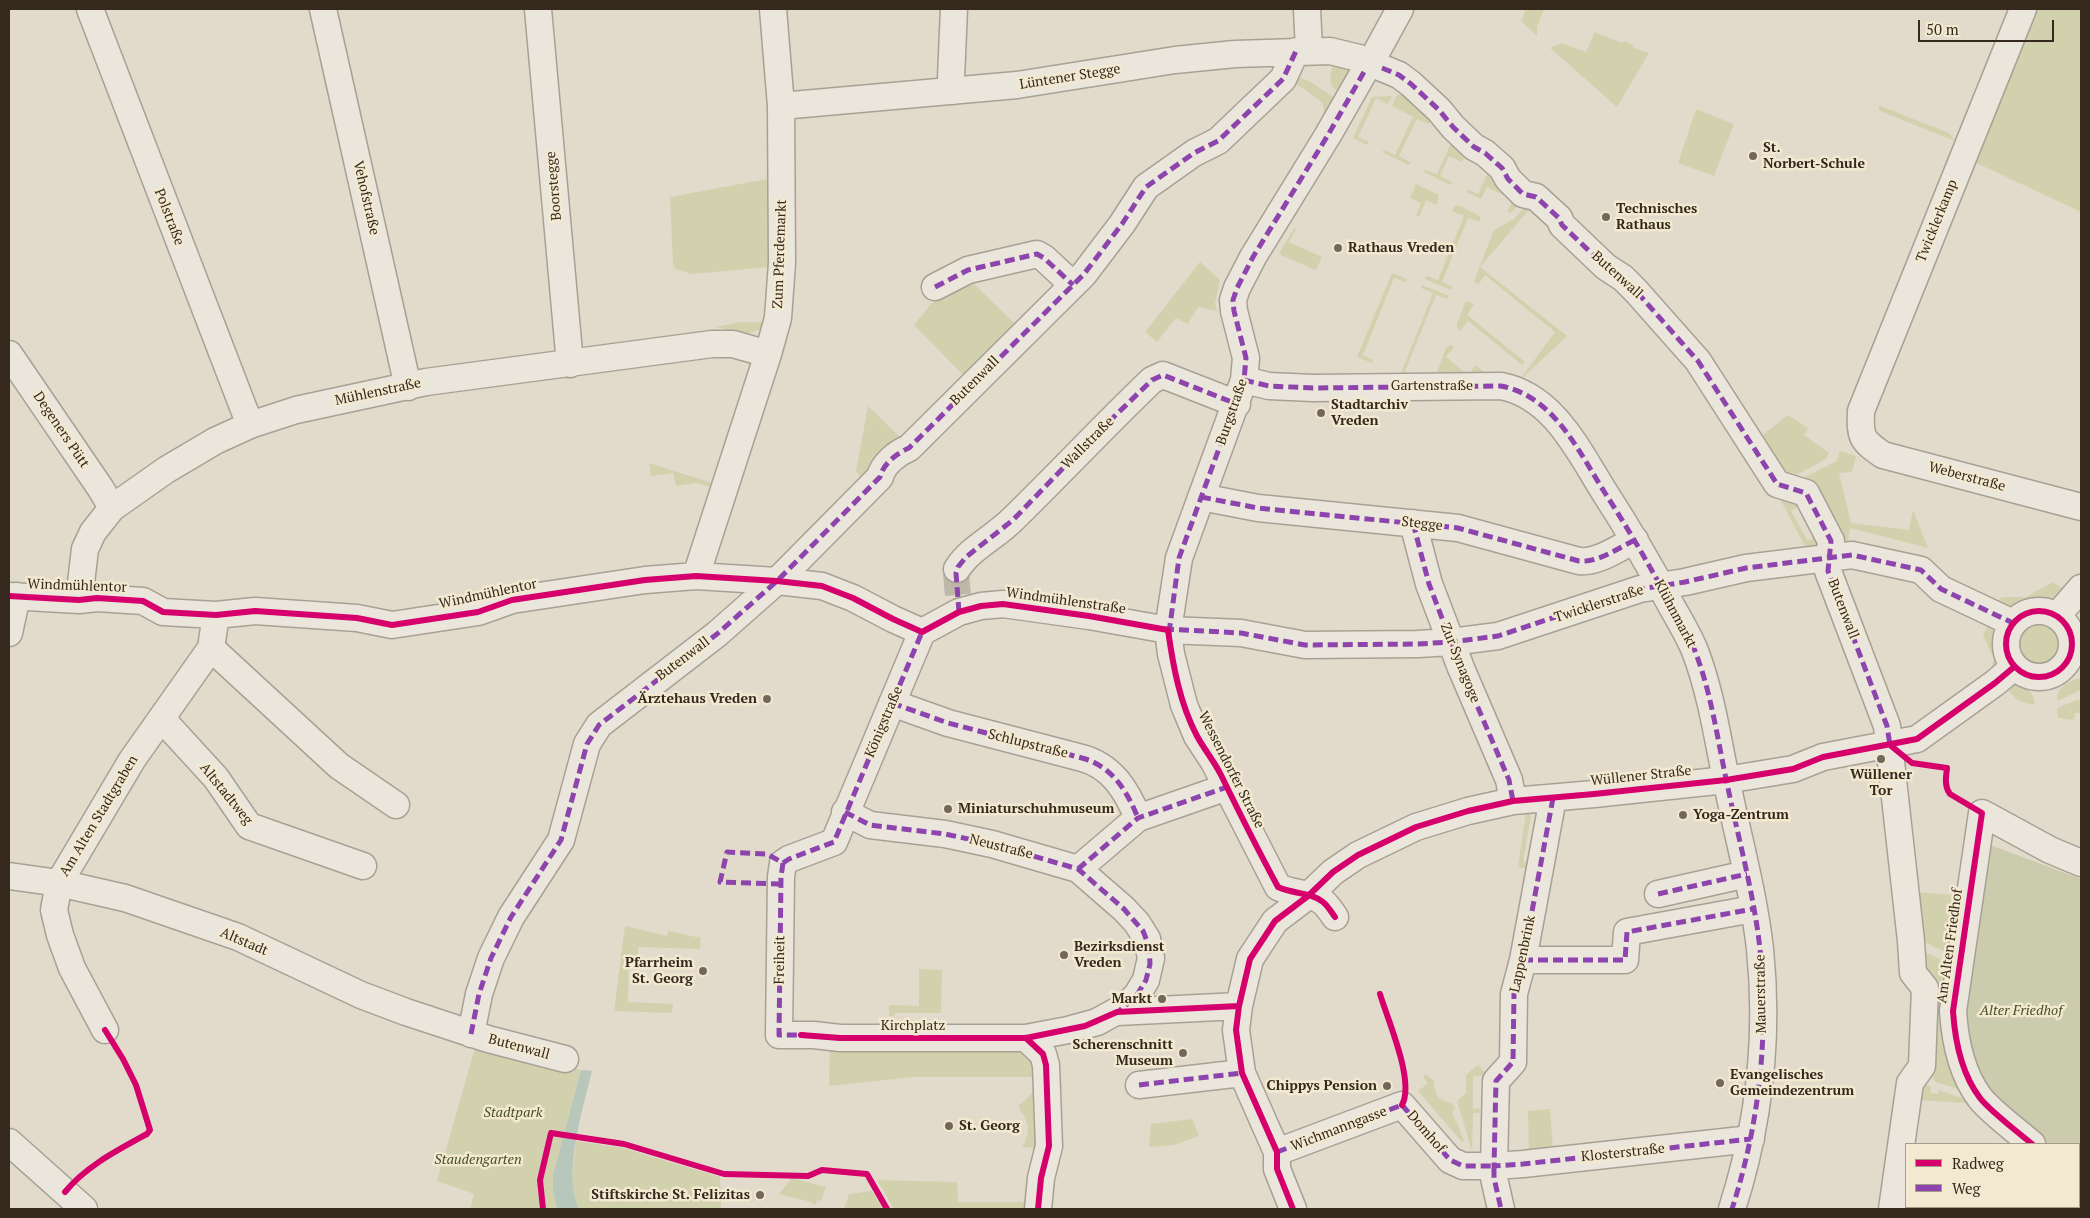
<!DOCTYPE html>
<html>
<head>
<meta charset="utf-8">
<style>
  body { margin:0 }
  #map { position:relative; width:2090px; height:1218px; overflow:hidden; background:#e2dbcb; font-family:"PT Serif",serif }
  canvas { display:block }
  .frame { position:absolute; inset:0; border:10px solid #35291d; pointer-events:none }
  .legend { position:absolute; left:1905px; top:1143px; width:175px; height:65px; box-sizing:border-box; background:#f3e9d1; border:1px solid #a79c89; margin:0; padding:6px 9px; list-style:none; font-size:15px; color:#35291d }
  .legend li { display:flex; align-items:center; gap:10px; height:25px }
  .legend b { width:25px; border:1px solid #a79c89 }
  .scale { position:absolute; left:1918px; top:20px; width:136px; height:22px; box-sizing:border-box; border:2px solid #35291d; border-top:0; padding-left:6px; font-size:15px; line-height:18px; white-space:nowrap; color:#35291d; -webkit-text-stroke:4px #f3e9d1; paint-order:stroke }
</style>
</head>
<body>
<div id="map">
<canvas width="2090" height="1218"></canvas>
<div class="frame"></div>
<ul class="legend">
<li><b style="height:6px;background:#d6006c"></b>Radweg</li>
<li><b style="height:6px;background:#8e44ad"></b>Weg</li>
</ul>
<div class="scale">50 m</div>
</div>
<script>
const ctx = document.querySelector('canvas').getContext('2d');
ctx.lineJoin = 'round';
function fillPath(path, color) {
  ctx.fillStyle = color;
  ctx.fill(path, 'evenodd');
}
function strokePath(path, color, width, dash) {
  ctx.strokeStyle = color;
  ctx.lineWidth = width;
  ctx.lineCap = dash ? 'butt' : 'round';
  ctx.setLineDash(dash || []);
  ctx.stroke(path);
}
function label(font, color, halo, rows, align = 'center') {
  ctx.font = font + ' "PT Serif",serif';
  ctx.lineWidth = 5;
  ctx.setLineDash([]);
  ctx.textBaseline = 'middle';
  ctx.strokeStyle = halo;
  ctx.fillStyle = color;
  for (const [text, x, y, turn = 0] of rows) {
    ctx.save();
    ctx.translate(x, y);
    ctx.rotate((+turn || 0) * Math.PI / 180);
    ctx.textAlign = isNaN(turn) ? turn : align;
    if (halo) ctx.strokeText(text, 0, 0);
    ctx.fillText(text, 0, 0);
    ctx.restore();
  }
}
const green = new Path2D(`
  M1526 9H1544L1537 27V36L1521 21Z
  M2032 9H2081V212L1970 160Z
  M1595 32 1622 43 1625 41 1633 45 1634 48 1649 53 1617 107 1550 48 1562 43 1586 52Z
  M1333 63 1353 70 1343 96C1328 85 1329 81 1333 63Z
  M1296 76 1309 81 1335 98 1322 119 1324 110 1322 102 1301 87 1288 82Z
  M1411 94 1433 115 1429 124 1417 119 1399 156 1410 162 1409 165 1382 152 1384 150 1395 155 1413 117 1392 106 1397 95Z
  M1392 96 1388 104 1376 98 1358 137 1369 142 1367 145 1353 138 1372 97Z
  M1878 105 1949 133 1955 141 1880 111Z
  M1696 109 1734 124 1714 176 1678 163Z
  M1436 118 1478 156 1475 161 1465 156 1462 162 1449 156 1440 176 1452 182 1451 185 1424 172 1425 170 1437 174 1454 136 1433 125Z
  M1490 168 1521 201 1511 213 1507 212 1513 200 1487 187 1481 199 1466 192 1467 189 1478 194Z
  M767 179 769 267 692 274 675 269 673 264 670 197Z
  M1416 184 1439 195 1437 205 1426 200 1419 217 1416 216 1421 203 1410 198Z
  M1529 202 1533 205 1480 267 1567 336 1518 382 1555 332 1485 275 1478 285 1474 281 1494 230 1514 219Z
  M1458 205 1481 217 1479 222 1468 218 1442 282 1453 287 1451 290 1425 279 1426 276 1438 280 1464 216 1452 211 1455 206Z
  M1294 228 1296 229 1289 242 1322 257 1316 270 1279 254Z
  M1200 262 1220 280 1215 303 1217 311 1198 307 1188 324 1176 318 1157 342 1145 332Z
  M1392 273 1407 279 1406 282 1394 278 1363 355 1373 360 1372 363 1357 357Z
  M967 277 1019 328 968 380 914 325 931 304Z
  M1422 285 1449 296 1448 299 1436 295 1405 371 1416 376 1386 377 1387 373 1400 376 1433 293 1421 288Z
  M1466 301 1474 304 1467 315 1525 362 1522 365 1468 321 1460 331 1457 327V323Z
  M741 322H764V328L747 334 715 327Z
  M1451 345 1454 347 1446 357 1468 375 1476 365 1491 378 1436 375 1446 348Z
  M868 406 904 441 866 484 856 471Z
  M1788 415 1808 428 1804 435 1829 453 1826 459 1785 481 1756 440Z
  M1840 451 1856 456 1852 472 1839 473 1851 523 1909 530 1913 510 1928 548 1850 528 1848 541 1841 539 1799 480 1837 461Z
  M649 463 712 483 711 487 696 483 676 486 673 473 651 476Z
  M1782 495 1802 504 1791 511 1808 541 1817 536 1822 544 1808 552 1781 501Z
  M2053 582 2064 590 2051 600 2028 602 2014 608 1996 603 2002 597H2026Z
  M1990 621C1998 631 2000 659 1994 671L1992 665 1994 659 1983 635Z
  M2018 645a22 22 0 1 1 44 0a22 22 0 1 1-44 0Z
  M2081 678V690L2057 701C2057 687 2069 680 2081 678Z
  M2014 684C2027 684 2033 693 2035 704 2020 704 2014 698 2006 686Z
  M2077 700 2081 701V713H2075L2074 720 2058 718 2057 708Z
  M1526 812 1531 815 1523 862 1527 863V869L1518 867Z
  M1917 892 1966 896 1956 957 1920 940Z
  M625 926 667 936 668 931 701 938 700 949 638 947V957H629L628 1002 673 1004 672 1013 614 1011Z
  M1923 951 1954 966 1970 1093 1936 1082 1930 1075 1921 973Z
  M919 969 942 970 941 1013H895L894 1016H889V1005L919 1006Z
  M477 1041 581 1070 553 1175V1190L557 1209H470L474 1194 437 1181Z
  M830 1046 1018 1049 1033 1057 1040 1077H913L829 1086Z
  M1478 1065 1486 1073V1075L1473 1076V1109L1480 1108V1113H1473L1472 1151 1457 1101 1466 1093V1075Z
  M1426 1074 1434 1081C1434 1095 1439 1101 1452 1103L1455 1110 1452 1112 1464 1140 1462 1142 1418 1091 1428 1083 1423 1077Z
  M1925 1084 1931 1087 1930 1093 1938 1094 1939 1090 1979 1104 1917 1100 1918 1089Z
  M1040 1088V1148L1022 1147C1029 1137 1030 1127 1024 1116 1021 1111 1019 1111 1019 1105 1027 1100 1031 1092 1040 1088Z
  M1550 1109 1553 1148 1529 1157 1528 1111Z
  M1192 1119 1199 1136 1174 1145 1149 1147 1151 1124Z
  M576 1141 623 1148 720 1177 721 1209H579C568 1188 574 1164 576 1141Z
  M792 1178 826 1187 821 1201 817 1200 816 1205 802 1199V1200L779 1194Z
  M877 1180 957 1182 958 1202H1026L1024 1209H894Z
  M872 1191 883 1209H844L849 1194Z`);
const cemetery = new Path2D(`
  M1988 844 2081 879V1181L2079 1179V1144H2037L2000 1112 1962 1037Z`);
const water = new Path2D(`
  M581 1070 592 1071C583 1108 562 1175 579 1209H557L553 1190V1175Z`);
const minorTunnel = new Path2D(`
  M957 569 956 573 958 596`);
const minor = new Path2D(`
  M90 9 250 425
  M323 9 408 387
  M538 9 570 364
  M1307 9 1309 50
  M2023 9 1861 411C1860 437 1861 440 1883 455L2081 507
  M1377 51 1400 9
  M1382 68 1399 75 1411 84 1439 110 1453 127 1474 147 1485 153 1502 168 1508 179 1523 194 1536 197 1559 218 1562 225 1606 267 1623 278 1636 291 1698 361 1777 484 1806 493 1831 541 1828 571 1887 726 1911 941 1913 973 1925 988 1922 1066 1910 1083 1892 1209
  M953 91 951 78 954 9
  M781 106 1017 85 1175 60 1235 54 1330 51 1359 58
  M935 287 968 270 1037 254 1044 258 1073 285
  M9 354 101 489 112 508
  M1244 380 1269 386 1313 388 1501 386C1554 396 1579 452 1605 493 1629 530 1651 568 1672 607 1680 621 1689 636 1695 651 1712 695 1718 743 1728 788 1739 841 1754 895 1760 949 1769 1037 1759 1125 1732 1209
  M1201 497 1258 508 1458 528 1579 561C1598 563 1618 548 1635 540
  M1413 523 1429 584 1461 668 1509 780 1513 801
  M957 569C970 548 997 536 1014 518 1060 473 1105 425 1152 380L1163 375 1237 404
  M696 576 768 354 778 318 782 263 781 106 773 9
  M9 596 79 600 97 598 143 601 163 612 216 615 255 611 357 618 392 625 478 612 512 600 645 580 696 576 777 581 822 586 853 598 893 619 922 632
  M79 600 85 549 93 532 112 508 166 470 215 441 250 425 296 410 426 382 712 344H733L768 354
  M2006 644a33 33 0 1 1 66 0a33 33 0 1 1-66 0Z
  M2057 616 2081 588
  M922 632 959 612 981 606 1003 604 1089 616 1168 630 1241 633 1305 645 1418 644 1451 642 1498 636 1640 589 1685 582 1746 568 1852 555 1921 570 1941 589 2013 623
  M9 633 17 596
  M211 648 339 766 396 805
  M892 703 948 723 1082 758C1112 766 1127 791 1138 818
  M162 719 216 778 249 826 363 866
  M1553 798 1523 960 1514 994 1513 1062 1496 1081 1494 1166 1523 1164 1751 1139
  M845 812 870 825 945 834 992 844 1078 869 1124 909 1137 923 1147 939 1151 958 1146 980 1137 995 1126 1006 1097 1022 1068 1030 1026 1038H840L814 1035H779L781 877 783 863 789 859 834 842 922 632
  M1078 869 1138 818 1227 787
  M9 876 59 883 125 898 238 937 361 995 406 1012 488 1039 565 1059
  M1658 894 1747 874
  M1335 917C1332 913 1328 906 1323 902 1311 892 1292 894 1278 887L1214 762 1197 736 1189 717 1184 705 1171 654 1168 630 1179 558 1244 380 1246 358 1234 311 1233 300 1237 288 1253 257 1328 135 1364 72
  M1523 960H1625L1627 932 1753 909
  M1117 1012 1239 1006
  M105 1030 72 968 60 935 54 910 59 883 132 760 211 648 216 615
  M471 1034 479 994 491 958 511 917 561 840 587 744 599 725 717 634 777 581 880 477C883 464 897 453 909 448L1084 274 1122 224 1146 187 1194 153 1218 141 1283 79 1296 51
  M1026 1038 1043 1054 1046 1065 1049 1146 1041 1178 1038 1209
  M1139 1085 1242 1073
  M9 1142 84 1209
  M2032 1144C2018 1132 1991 1112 1980 1098 1961 1073 1955 1042 1953 1011L1982 813 2050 850 2081 863
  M1277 1152 1402 1105 1450 1160 1463 1166H1494V1178L1501 1209
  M2079 1185 2081 1187
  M1293 1209 1277 1169V1152L1242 1073 1236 1030 1239 1006 1250 959 1275 921 1308 896 1333 872 1358 855 1416 827 1468 811 1513 801 1594 794 1726 780 1793 769 1823 757 1917 739 1995 683 2014 667`);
const quiet = new Path2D(`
  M1382 68 1399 75 1411 84 1439 110 1453 127 1474 147 1485 153 1502 168 1508 179 1523 194 1536 197 1559 218 1562 225 1606 267 1623 278 1636 291 1698 361 1777 484 1806 493 1831 541 1828 571 1887 726 1890 745
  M935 287 968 270 1037 254 1044 258 1073 285
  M1244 380 1269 386 1313 388 1501 386C1554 396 1579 452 1605 493 1629 530 1651 568 1672 607 1680 621 1689 636 1695 651 1712 695 1718 743 1728 788 1739 841 1754 895 1760 949 1769 1037 1759 1125 1732 1209
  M1201 497 1258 508 1458 528 1579 561C1598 563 1618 548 1635 540
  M1413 523 1429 584 1461 668 1509 780 1513 801
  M959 612 956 573 958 567 966 557 1013 520 1093 437 1152 380 1163 375 1237 404
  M1164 629 1241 633 1305 645 1418 644 1451 642 1498 636 1640 589 1685 582 1746 568 1852 555 1921 570 1941 589 2013 623
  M1169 633 1179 558 1244 380 1246 358 1234 311 1233 300 1237 288 1253 257 1328 135 1364 72
  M892 703 948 723 1082 758C1112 766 1127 791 1138 818
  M1553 798 1523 960 1514 994 1513 1062 1496 1081 1494 1166 1523 1164 1751 1139
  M845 812 870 825 945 834 992 844 1078 869 1124 909 1143 931 1149 946 1150 964 1146 980 1137 995 1118 1012
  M783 863 781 877 779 1035H805
  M783 863 789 859 834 842 922 632
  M1078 869 1138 818 1227 787
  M781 884 720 882 727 852 767 854 783 863
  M1658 894 1747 874
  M1523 960H1625L1627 932 1753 909
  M471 1034 479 994 491 958 511 917 561 840 587 744 599 725 717 634 777 581 880 477C883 464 897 453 909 448L1084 274 1122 224 1146 187 1194 153 1218 141 1283 79 1296 51
  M1139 1085 1242 1073
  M1402 1105 1450 1160 1463 1166H1494V1178L1501 1209
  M1277 1152 1402 1105`);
const cycleway = new Path2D(`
  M9 596 79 600 97 598 143 601 163 612 216 615 255 611 357 618 392 625 478 612 512 600 645 580 696 576 777 581 822 586 853 598 893 619 922 632 959 612 981 606 1003 604 1089 616 1168 630C1173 666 1180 704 1197 736 1204 749 1214 761 1221 775 1239 812 1258 850 1278 887 1292 894 1311 892 1323 902 1328 906 1332 913 1335 917
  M2006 644a33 33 0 1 1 66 0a33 33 0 1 1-66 0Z
  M1890 745 1912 763 1947 768C1946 777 1944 786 1950 794L1982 813 1953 1011C1955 1042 1961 1073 1980 1098 1991 1112 2018 1132 2032 1144
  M1380 994C1388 1021 1415 1081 1402 1105
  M801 1035 840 1038H1026L1085 1026 1117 1012 1239 1006
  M1026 1038 1043 1054 1046 1065 1049 1146 1041 1178 1038 1209
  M65 1192C86 1166 118 1150 147 1134L150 1130 136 1085 123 1059 105 1030
  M543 1209 540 1180 551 1133 624 1144 724 1174 808 1176 822 1170 867 1174 887 1209
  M1293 1209 1277 1169V1152L1242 1073 1236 1030 1239 1006 1250 959 1275 921 1308 896 1333 872 1358 855 1416 827 1468 811 1513 801 1594 794 1726 780 1793 769 1823 757 1917 739 1995 683 2014 667`);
const markers = [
  [1753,156,5,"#72675a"],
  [1606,217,5,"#72675a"],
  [1338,248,5,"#72675a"],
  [1321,413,5,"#72675a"],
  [767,699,5,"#72675a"],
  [1881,759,5,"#72675a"],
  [948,809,5,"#72675a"],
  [1683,815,5,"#72675a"],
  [1064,955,5,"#72675a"],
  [703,971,5,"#72675a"],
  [1162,999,5,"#72675a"],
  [1183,1053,5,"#72675a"],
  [1720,1083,5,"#72675a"],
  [1387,1086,5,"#72675a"],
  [949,1126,5,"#72675a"],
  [760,1195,5,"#72675a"]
];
const streetNames = [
  ["Lüntener Stegge",1070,77,-9],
  ["Boorstegge",554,186,-95],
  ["Vehofstraße",366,198,77],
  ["Polstraße",169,217,69],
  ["Twicklerkamp",1937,221,-68],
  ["Zum Pferdemarkt",780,254,-88],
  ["Butenwall",1617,275,42],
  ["Butenwall",975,381,-45],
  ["Gartenstraße",1432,386],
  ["Mühlenstraße",378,392,-12],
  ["Burgstraße",1232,412,-71],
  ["Degeners Pütt",61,430,56],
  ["Wallstraße",1088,443,-45],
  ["Weberstraße",1967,477,15],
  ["Stegge",1422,524,6],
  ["Windmühlentor",77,586,2],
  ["Windmühlentor",488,594,-12],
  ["Windmühlenstraße",1066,601,8],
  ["Twicklerstraße",1599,604,-18],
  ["Butenwall",1843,609,69],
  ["Klühnmarkt",1675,614,62],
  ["Butenwall",683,659,-37],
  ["Zur Synagoge",1460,663,68],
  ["Königstraße",884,722,-67],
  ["Schlupstraße",1028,744,14],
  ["Wessendorfer Straße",1231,770,63],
  ["Wüllener Straße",1641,776,-6],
  ["Altstadtweg",226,794,51],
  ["Am Alten Stadtgraben",99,816,-59],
  ["Neustraße",1001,847,14],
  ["Altstadt",244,942,23],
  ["Am Alten Friedhof",1950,946,-82],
  ["Lappenbrink",1523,954,-78],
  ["Freiheit",780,960,-89],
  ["Mauerstraße",1761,994,-91],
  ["Kirchplatz",913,1026],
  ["Butenwall",519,1047,15],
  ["Wichmanngasse",1339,1129,-21],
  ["Domhof",1426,1132,49],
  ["Klosterstraße",1623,1153,-6]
];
const poiNames = [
  ["St.",1763,148],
  ["Norbert-Schule",1763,164],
  ["Technisches",1616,209],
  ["Rathaus",1616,225],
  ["Rathaus Vreden",1348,248],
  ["Stadtarchiv",1331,405],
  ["Vreden",1331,421],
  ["Ärztehaus Vreden",757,699,"right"],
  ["Wüllener",1881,775,"center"],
  ["Tor",1881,791,"center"],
  ["Miniaturschuhmuseum",958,809],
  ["Yoga-Zentrum",1693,815],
  ["Bezirksdienst",1074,947],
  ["Vreden",1074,963],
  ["Pfarrheim",693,963,"right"],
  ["St. Georg",693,979,"right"],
  ["Markt",1152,999,"right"],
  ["Scherenschnitt",1173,1045,"right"],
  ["Museum",1173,1061,"right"],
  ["Evangelisches",1730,1075],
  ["Gemeindezentrum",1730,1091],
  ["Chippys Pension",1377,1086,"right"],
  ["St. Georg",959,1126],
  ["Stiftskirche St. Felizitas",750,1195,"right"]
];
const parkNames = [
  ["Alter Friedhof",2021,1011],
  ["Stadtpark",513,1113],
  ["Staudengarten",478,1160]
];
fillPath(green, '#d1d1ae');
fillPath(cemetery, '#cbcbad');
fillPath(water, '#b7c7bc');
strokePath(minorTunnel, '#bfb7a8', 26, [26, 13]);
strokePath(minor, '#a7a095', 29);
strokePath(minor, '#eae6dc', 26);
strokePath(quiet, '#8e44ad', 5, [10, 5]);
strokePath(cycleway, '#d6006c', 6);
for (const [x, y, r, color] of markers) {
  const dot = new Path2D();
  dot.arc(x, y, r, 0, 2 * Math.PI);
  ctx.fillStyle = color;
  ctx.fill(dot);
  strokePath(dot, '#f3e9d1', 2);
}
label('14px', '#35291d', '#f3e9d1', streetNames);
label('bold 14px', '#35291d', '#f3e9d1', poiNames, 'left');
label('italic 14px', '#455025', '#f3e9d1', parkNames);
</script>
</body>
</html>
